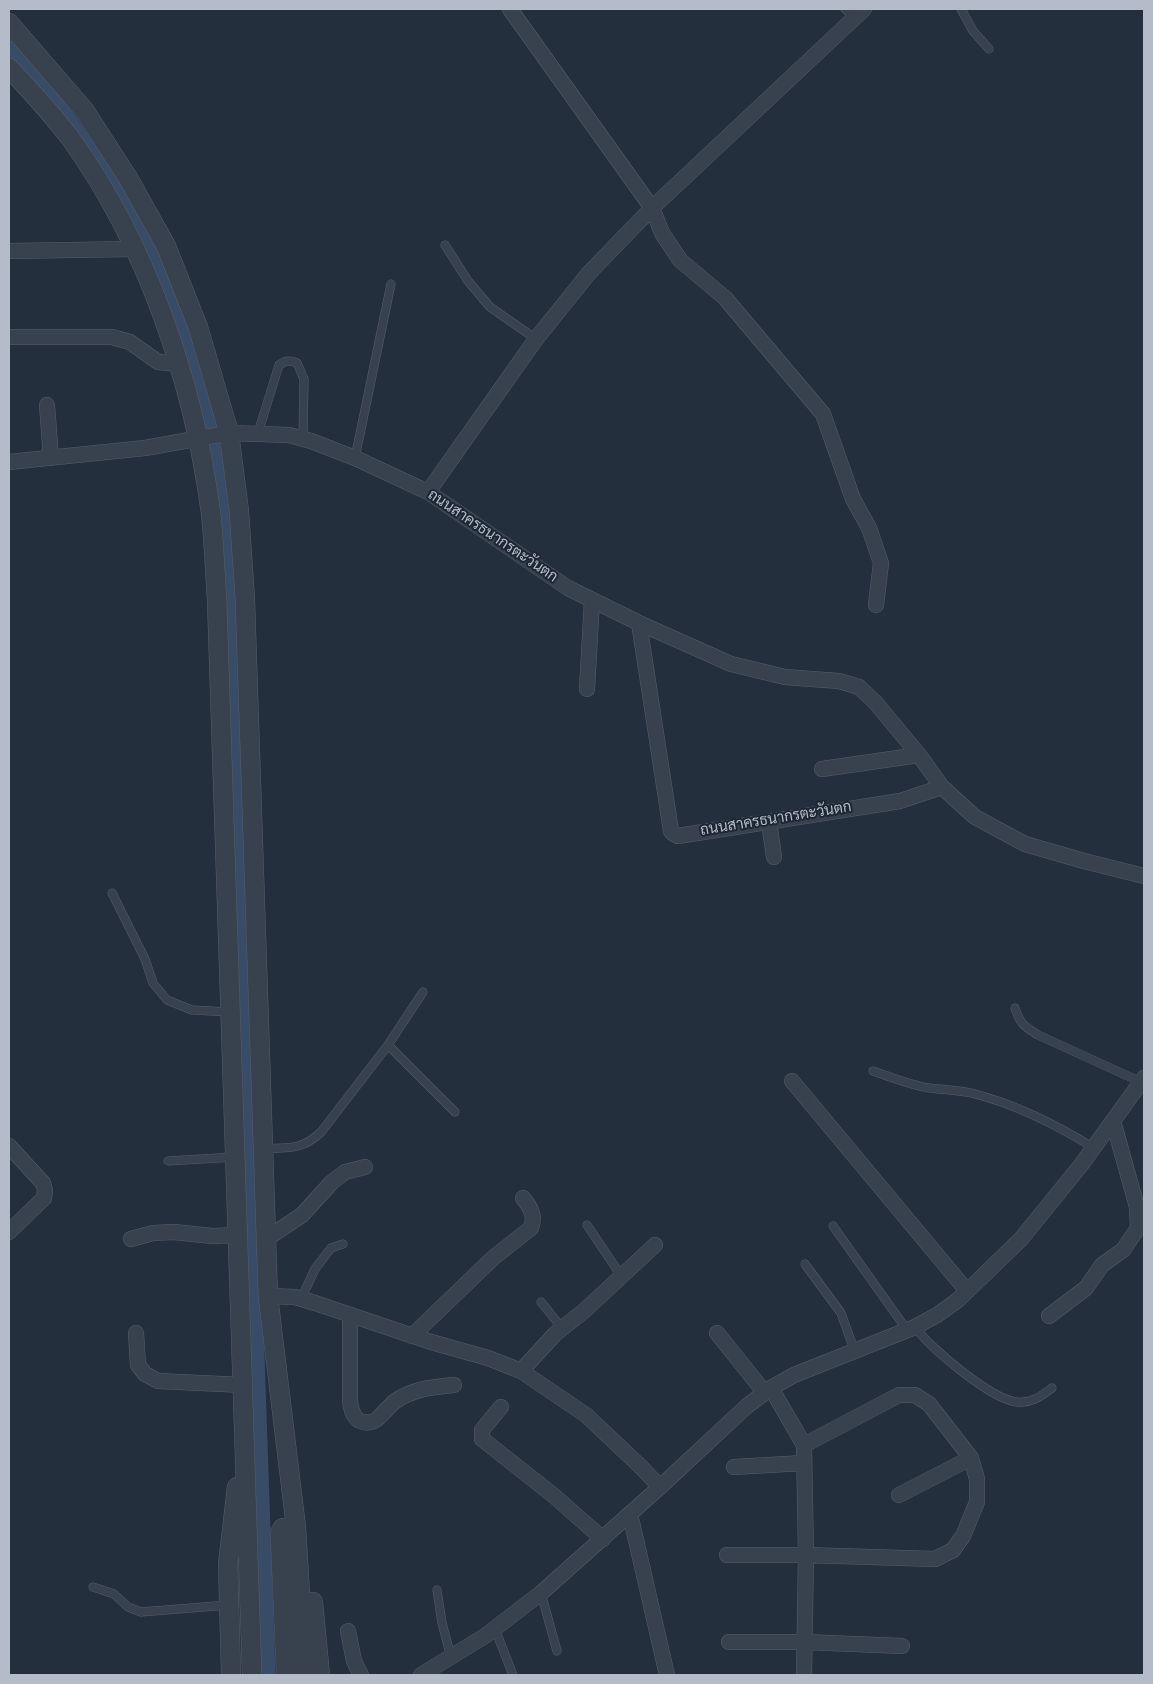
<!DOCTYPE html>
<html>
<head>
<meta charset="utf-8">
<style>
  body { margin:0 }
  #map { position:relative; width:1153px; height:1684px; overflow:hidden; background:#242f3e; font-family:Overpass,sans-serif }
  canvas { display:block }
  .frame { position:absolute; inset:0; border:10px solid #b4bcc9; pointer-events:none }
</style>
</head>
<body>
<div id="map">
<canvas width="1153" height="1684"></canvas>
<div class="frame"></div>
</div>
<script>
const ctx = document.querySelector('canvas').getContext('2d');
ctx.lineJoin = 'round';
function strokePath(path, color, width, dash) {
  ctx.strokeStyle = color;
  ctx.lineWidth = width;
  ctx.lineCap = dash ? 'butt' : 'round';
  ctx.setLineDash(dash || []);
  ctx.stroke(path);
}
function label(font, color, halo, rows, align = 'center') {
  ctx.font = font + ' Overpass,Sarabun,sans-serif';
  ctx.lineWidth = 4;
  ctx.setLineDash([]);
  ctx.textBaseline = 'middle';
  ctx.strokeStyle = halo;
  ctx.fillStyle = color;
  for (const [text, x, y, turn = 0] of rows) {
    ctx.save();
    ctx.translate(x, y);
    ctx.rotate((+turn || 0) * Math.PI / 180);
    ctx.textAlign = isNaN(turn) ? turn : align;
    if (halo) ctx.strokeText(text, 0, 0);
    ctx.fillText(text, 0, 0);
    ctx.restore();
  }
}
const canal = new Path2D(`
  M9 48 26 66 67 117 113 185 150 251 184 332 205 404 215 456 224 507 231 600 268 1675`);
const service = new Path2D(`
  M845 9 856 18
  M961 9 973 31 989 49
  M445 245 468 281 490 307 536 339
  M258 433 279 365C286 360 290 360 297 363L304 379 303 439
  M355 458 391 284
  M112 893 145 959 153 983 167 1000 192 1010 230 1012
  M1015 1008C1020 1024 1024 1026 1038 1035L1141 1082
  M388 1045 455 1112
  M873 1071C891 1077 910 1085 929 1088 944 1090 960 1090 975 1094 1017 1105 1057 1125 1094 1148
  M263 1149C289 1147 302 1151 322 1131L388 1045 423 992
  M168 1161 235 1157
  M587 1225 622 1277
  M833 1226 907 1330
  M805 1264 841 1313 855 1352
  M301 1299 315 1269 331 1248 343 1244
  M541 1302 562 1328
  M915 1327C930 1348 992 1400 1017 1402 1031 1404 1041 1396 1052 1388
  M93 1587 114 1594 128 1607 141 1612 228 1605
  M437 1590 442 1623 451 1657
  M541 1593 557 1651
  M495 1629 513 1675`);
const minor = new Path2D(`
  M510 9 652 208 662 233 680 260 725 298 823 414 853 499 869 528 881 563 876 605
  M9 251 134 249
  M9 337H112L130 342 158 362 178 364
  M47 405 51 458
  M9 462 145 448 229 433 289 435 311 441 355 458 428 492 568 588 639 623 731 664 785 677 839 681 859 687 875 702 919 755 942 787 975 817 1025 844 1084 861 1144 876
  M428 492 536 339 589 273 652 208 864 9
  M639 623 671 831 674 834 678 836 900 801 942 787
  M587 689 592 600
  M822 769 919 755
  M769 822 774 857
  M792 1081 967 1291
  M9 1146 43 1183 45 1190 44 1198 9 1232
  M131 1239 153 1233 174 1232 212 1236 238 1235
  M266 1239 302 1215 332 1182 345 1172 365 1167
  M268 1296 295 1297 315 1303 431 1342 488 1358 521 1371 586 1415 640 1466 660 1487
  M350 1315V1400C351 1413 356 1425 371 1422 377 1422 389 1406 394 1402 412 1389 432 1387 454 1385
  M1049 1316 1086 1288 1102 1265 1123 1250 1138 1228 1137 1207 1113 1121
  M136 1333 138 1365 145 1374 158 1381 243 1385
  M717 1333 765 1393
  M412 1336 493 1258 531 1228C536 1215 530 1207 523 1198
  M521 1371 555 1334 584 1311 655 1245
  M771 1388 804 1445 806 1555 804 1675
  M501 1407 482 1430V1439L553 1495 603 1539
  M734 1467 804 1463
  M899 1495 971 1458
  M630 1514 667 1675
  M727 1555H806L935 1559 953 1550 963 1536 977 1502V1479L971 1458 929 1404 915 1395H899L804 1445
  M348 1631 354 1661 361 1675
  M729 1642H804L902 1646
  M421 1675 485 1636 541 1593 660 1487 747 1406 771 1388 794 1375 915 1327 937 1315 958 1300 1021 1239 1081 1165 1144 1078`);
const tertiary = new Path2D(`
  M9 23 84 110 128 178 166 246 198 327 229 433 239 511 245 599 268 1296 296 1527 305 1675
  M9 68C30 90 52 114 71 139 148 246 194 384 211 514 214 542 215 572 217 601L252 1675
  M313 1602 320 1675
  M231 1675 228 1564 237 1487
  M286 1675 280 1533 283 1528 296 1527`);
const streetNames = [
  ["ถนนสาครธนากรตะวันตก",492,537,34],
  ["ถนนสาครธนากรตะวันตก",776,820,-9]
];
strokePath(canal, '#394c67', 15);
strokePath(service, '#565f6c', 9);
strokePath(minor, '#565f6c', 16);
strokePath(tertiary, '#565f6c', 20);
strokePath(service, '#38414e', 8);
strokePath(minor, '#38414e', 15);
strokePath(tertiary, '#38414e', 19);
label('15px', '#b4bcc9', '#1d2633', streetNames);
</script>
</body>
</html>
